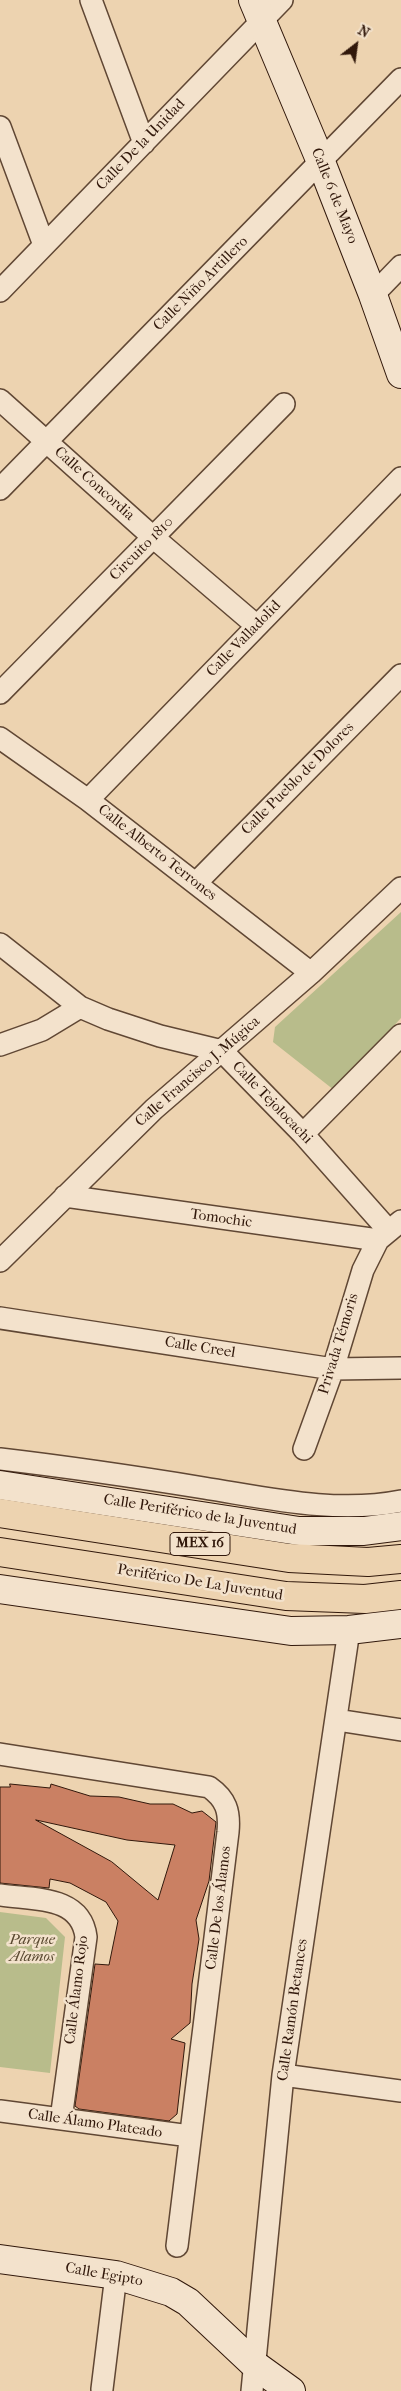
<!DOCTYPE html>
<html>
<head>
<meta charset="utf-8">
<style>
  body { margin:0 }
  #map { position:relative; width:401px; height:2391px; overflow:hidden; background:#edd3b0; font-family:"IM FELL French Canon",serif }
  canvas { display:block }
  .north { position:absolute; left:331px; top:20px; width:50px; height:50px; -webkit-text-stroke:4px #f3e2cc; paint-order:stroke; rotate:30deg; font-size:14px; font-weight:700; line-height:20px; text-align:center; color:#31180b }
  .north::after { content:''; display:block; margin:auto; width:18px; height:22px; background:#31180b; clip-path:polygon(50% 0,100% 100%,50% 72%,0 100%) }
</style>
</head>
<body>
<div id="map">
<canvas width="401" height="2391"></canvas>
<div class="north">N</div>
</div>
<script>
const ctx = document.querySelector('canvas').getContext('2d');
ctx.lineJoin = 'round';
function fillPath(path, color) {
  ctx.fillStyle = color;
  ctx.fill(path, 'evenodd');
}
function strokePath(path, color, width, dash) {
  ctx.strokeStyle = color;
  ctx.lineWidth = width;
  ctx.lineCap = dash ? 'butt' : 'round';
  ctx.setLineDash(dash || []);
  ctx.stroke(path);
}
function label(font, color, halo, rows, align = 'center') {
  ctx.font = font + ' "IM FELL French Canon",serif';
  ctx.lineWidth = 5;
  ctx.setLineDash([]);
  ctx.textBaseline = 'middle';
  ctx.strokeStyle = halo;
  ctx.fillStyle = color;
  for (const [text, x, y, turn = 0] of rows) {
    ctx.save();
    ctx.translate(x, y);
    ctx.rotate((+turn || 0) * Math.PI / 180);
    ctx.textAlign = isNaN(turn) ? turn : align;
    if (halo) ctx.strokeText(text, 0, 0);
    ctx.fillText(text, 0, 0);
    ctx.restore();
  }
}
const green = new Path2D(`
  M401 912V1018L334 1090 273 1042 275 1027Z
  M0 1912 46 1918 65 1937 50 2073 0 2067Z`);
const building = new Path2D(`
  M10 1784 50 1788 51 1784 90 1796 119 1797 150 1804H173L192 1813 202 1811 216 1822 209 1881 196 1920 199 1939 192 1984 190 2023 171 2039 185 2043 177 2114 169 2121 79 2109 75 2106 95 1964 109 1965 118 1921 106 1902 70 1883 50 1879 49 1888 0 1883V1787H10ZM36 1820 127 1840 175 1845 158 1900 112 1862Z`);
const street = new Path2D(`
  M91 0 144 143
  M0 127 44 245
  M0 291 282 0
  M373 295 401 266
  M0 400 154 538 257 626
  M0 489 401 79
  M0 693 284 404
  M0 738 88 800 311 973
  M88 800 401 478
  M196 883 401 675
  M0 944 80 1007 108 1019 160 1036 222 1051 303 1134 389 1231
  M0 1045 42 1030 80 1007
  M303 1134 401 1035
  M65 1196 378 1240
  M0 1261 154 1109 311 973 401 888
  M0 1318 333 1369 401 1368
  M304 1449 333 1369 363 1270 378 1240 401 1221
  M0 1459C68 1467 136 1477 204 1488 268 1498 336 1514 401 1501
  M337 1720 401 1730
  M0 1754 209 1787C226 1799 230 1811 228 1832L177 2246
  M0 1895C33 1900 81 1895 86 1937L61 2119
  M283 2075 401 2091
  M0 2111 190 2136
  M102 2389 116 2275
  M252 2391 283 2075 349 1630`);
const secondary = new Path2D(`
  M253 0 321 162 373 295 401 374
  M0 1485 299 1531H364L401 1526
  M0 1589 291 1631 349 1630 401 1624
  M0 2259 116 2275 171 2292 188 2302 255 2365 291 2391`);
const highway = new Path2D(`
  M0 1513 289 1558 368 1562 401 1559
  M0 1552 286 1596 365 1599 401 1595`);
const shields = [
  [200,1544,60]
];
const shieldNames = [
  ["MEX 16",200,1544]
];
const streetNames = [
  ["Calle De la Unidad",141,145,-46],
  ["Calle 6 de Mayo",334,196,68],
  ["Calle Niño Artillero",201,284,-45],
  ["Calle Concordia",94,484,42],
  ["Circuito 1810",142,549,-45],
  ["Calle Valladolid",244,639,-46],
  ["Calle Pueblo de Dolores",298,779,-45],
  ["Calle Alberto Terrones",157,853,38],
  ["Calle Francisco J. Múgica",198,1072,-41],
  ["Calle Tejolocachi",272,1103,46],
  ["Tomochic",221,1219,8],
  ["Privada Témoris",339,1344,-73],
  ["Calle Creel",200,1348,9],
  ["Calle Periférico de la Juventud",200,1515,9],
  ["Periférico De La Juventud",200,1583,9],
  ["Calle De los Álamos",219,1908,-83],
  ["Calle Álamo Rojo",77,1990,-83],
  ["Calle Ramón Betances",293,2010,-82],
  ["Calle Álamo Plateado",95,2124,8],
  ["Calle Egipto",104,2275,10]
];
const parkNames = [
  ["Parque",32,1940],
  ["Alamos",32,1957]
];
fillPath(green, '#b8bc8b');
fillPath(building, '#ca8063');
strokePath(building, '#31180b', 1);
strokePath(street, '#604734', 24);
strokePath(secondary, '#31180b', 30);
strokePath(highway, '#31180b', 30);
strokePath(street, '#f3e2cc', 21);
strokePath(secondary, '#f3e2cc', 28);
strokePath(highway, '#edd3b0', 28);
for (const [x, y, w] of shields) {
  const box = new Path2D();
  box.roundRect(x - w / 2, y - 11.5, w, 23, 4);
  ctx.fillStyle = '#f3e2cc';
  ctx.fill(box);
  strokePath(box, '#31180b', 1);
}
label('bold 14px', '#31180b', null, shieldNames);
label('15px', '#31180b', '#f3e2cc', streetNames);
label('italic 15px', '#5a4931', '#f3e2cc', parkNames);
</script>
</body>
</html>
